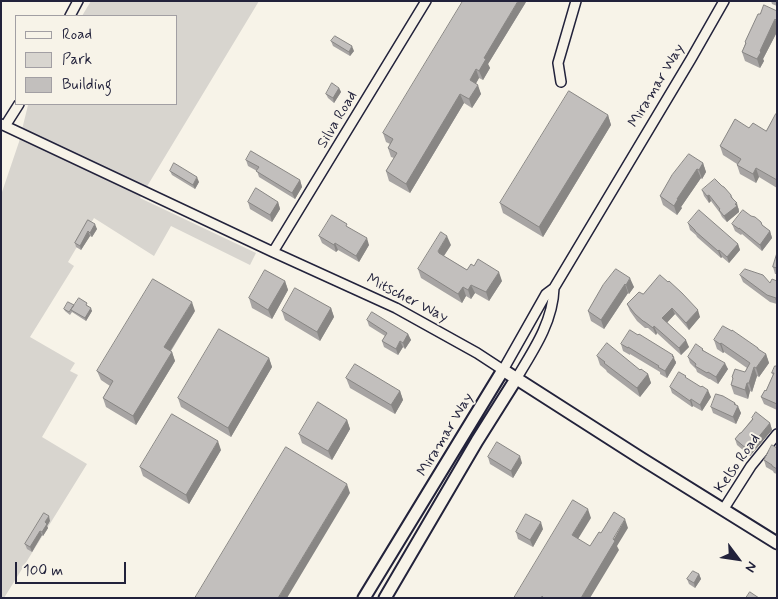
<!DOCTYPE html>
<html>
<head>
<meta charset="utf-8">
<style>
  body { margin:0 }
  #map { position:relative; width:778px; height:599px; overflow:hidden; background:#f7f3e8; font-family:Mynerve,sans-serif }
  canvas { display:block }
  .frame { position:absolute; inset:0; border:2px solid #22223b; pointer-events:none }
  .legend { position:absolute; left:15px; top:15px; width:162px; height:90px; box-sizing:border-box; background:#f7f3e8; border:1px solid #a29fa3; margin:0; padding:6px 9px; list-style:none; font-size:15px; color:#22223b }
  .legend li { display:flex; align-items:center; gap:10px; height:25px }
  .legend b { width:25px; border:1px solid #a29fa3 }
  .north { position:absolute; left:713px; top:534px; width:50px; height:50px; -webkit-text-stroke:4px #f7f3e8; paint-order:stroke; rotate:121deg; font-size:14px; font-weight:700; line-height:20px; text-align:center; color:#22223b }
  .north::after { content:''; display:block; margin:auto; width:18px; height:22px; background:#22223b; clip-path:polygon(50% 0,100% 100%,50% 72%,0 100%) }
  .scale { position:absolute; left:15px; top:562px; width:111px; height:22px; box-sizing:border-box; border:2px solid #22223b; border-top:0; padding-left:6px; font-size:15px; line-height:18px; white-space:nowrap; color:#22223b; -webkit-text-stroke:4px #f7f3e8; paint-order:stroke }
</style>
</head>
<body>
<div id="map">
<canvas width="778" height="599"></canvas>
<div class="frame"></div>
<ul class="legend">
<li><b style="height:6px;background:#f7f3e8"></b>Road</li>
<li><b style="height:14px;background:#d8d5cf"></b>Park</li>
<li><b style="height:14px;background:#c2bfbd"></b>Building</li>
</ul>
<div class="north">N</div>
<div class="scale">100 m</div>
</div>
<script>
const ctx = document.querySelector('canvas').getContext('2d');
ctx.lineJoin = 'round';
function fillPath(path, color) {
  ctx.fillStyle = color;
  ctx.fill(path, 'evenodd');
}
function strokePath(path, color, width, dash) {
  ctx.strokeStyle = color;
  ctx.lineWidth = width;
  ctx.lineCap = dash ? 'butt' : 'round';
  ctx.setLineDash(dash || []);
  ctx.stroke(path);
}
function label(font, color, halo, rows, align = 'center') {
  ctx.font = font + ' Mynerve,sans-serif';
  ctx.lineWidth = 4;
  ctx.setLineDash([]);
  ctx.textBaseline = 'middle';
  ctx.strokeStyle = halo;
  ctx.fillStyle = color;
  for (const [text, x, y, turn = 0] of rows) {
    ctx.save();
    ctx.translate(x, y);
    ctx.rotate((+turn || 0) * Math.PI / 180);
    ctx.textAlign = isNaN(turn) ? turn : align;
    if (halo) ctx.strokeText(text, 0, 0);
    ctx.fillText(text, 0, 0);
    ctx.restore();
  }
}
const green = new Path2D(`
  M91 1H259L140 198 256 253 250 265 171 226 154 256 94 218 68 262 74 266 30 337 75 363 70 371 78 375 42 437 87 464 4 598H1V195L19 142 28 105 29 104H176V16H82Z`);
const minor = new Path2D(`
  M70 16 78 1
  M561 82 558 63 576 1
  M1 124 273 252 396 308 477 353 503 370 546 294 554 288 691 59 724 1
  M5 126 19 104
  M273 252 426 1
  M516 379C533 351 553 322 554 288
  M723 510 751 466 777 434`);
const major = new Path2D(`
  M364 598 503 370 642 459 777 543
  M385 598 477 441 516 379`);
const wall = new Path2D(`
  M771 1H777V6L772 4Z
  M526 2 488 64 490 68 483 80 479 78 476 83 481 94 472 108 464 103 410 193 389 181 386 171 394 158 391 157 388 148 390 144 386 142 383 133Z
  M777 11V32L763 59 764 61 760 68 745 61 742 52 745 44V42L760 14Z
  M331 41 354 51 350 56 333 46Z
  M339 88 341 92 334 103 328 98 326 94Z
  M608 115 611 125 543 237 503 213 500 203Z
  M777 115V188L759 177 756 183 740 174 737 165V164L723 155 720 146 749 128 766 131Z
  M246 160 300 180 302 187 295 199 259 177 257 171 248 166Z
  M703 163 706 172 702 179 701 178 681 207 682 208 677 215 663 205 660 196Z
  M170 171 199 182 195 189 172 175Z
  M702 190 731 195 739 209V212L727 222 722 217 720 213 711 201 709 203 704 196Z
  M248 202H278L280 209 272 222 250 209Z
  M88 220 97 229 92 237 90 236 81 250 76 247 75 243Z
  M688 223 738 244 740 250 729 263 722 257 721 258 697 237 696 235 690 230Z
  M732 224 762 225 770 231 772 238 762 251 742 234 741 235 735 231Z
  M348 227 369 245 359 262 338 250 336 252 322 243 319 236Z
  M451 245 444 256 467 270 502 281 489 301 475 293 471 299 466 296 462 303 421 278 418 269Z
  M777 253V274H775L773 267Z
  M616 269 634 287 629 294 628 293 604 329 591 321 588 311Z
  M740 275 770 283 777 281V304L770 302 743 282Z
  M285 281 288 290 272 319 252 308 249 298Z
  M668 282 700 317 689 330 675 314 667 322 689 347 681 355 657 333 656 335 648 328H645L637 321 630 311 627 304 643 294Z
  M74 305 88 306 92 311 86 321 72 312 70 315 65 311 64 309Z
  M331 308 334 317 320 341 285 320 282 311Z
  M195 311 171 351 172 352 175 361 136 425 106 407 103 398 110 386 101 380 97 371Z
  M367 320 408 334 411 340 405 349 403 347 398 355 384 347 382 341 385 336 369 326Z
  M714 340 759 350 766 354 769 363 759 377 757 376 752 392 750 391 748 399 734 394 731 385 733 380 732 377 745 372 747 368 724 352 723 353 717 349Z
  M621 344 676 361V363L667 378 660 374V372L630 354V355L623 351Z
  M703 349V350L728 369 718 384 710 379H709L697 372 696 369 690 363 688 357Z
  M597 356 640 370 648 374 651 383 640 397 607 372 606 370 600 365Z
  M269 358 272 367 231 437 181 407 178 398Z
  M777 366V410L764 404 761 397 766 391 773 375 772 373Z
  M346 378 400 391 403 400 395 414 350 388Z
  M687 379 711 397 702 411 693 406 692 407 672 393 670 387Z
  M735 403 741 413 736 424 713 413 711 407Z
  M752 418 770 423 772 430 750 456 737 445 735 439 741 433 752 419Z
  M347 420 350 429 332 460 302 443 299 434Z
  M777 448V474L774 473 773 471 766 467 764 460Z
  M221 450 189 504 143 476 140 467Z
  M488 457 522 463 513 478 490 464Z
  M50 521 47 526 48 528 43 536 42 535 32 552 27 549 25 544Z
  M543 529 533 547 518 539 516 532Z
  M699 574 701 579 695 588 689 584 687 579Z`);
const shadedWall = new Path2D(`
  M518 1H526V2L488 64 490 68 483 80 479 71 484 58Z
  M775 19 777 24V32L763 59 764 61 760 68 757 59 760 51Z
  M352 46 354 51 350 56 349 52Z
  M476 69 479 78 473 89 470 80Z
  M478 85 481 94 472 108 469 99Z
  M339 88 341 92 334 103 333 98Z
  M460 94 464 103 410 193 406 184Z
  M608 115 611 125 543 237 539 227Z
  M703 163 706 172 702 179 699 170Z
  M756 168 759 177 756 183 753 174Z
  M697 169 701 178 681 207 682 208 677 215 674 206 677 199Z
  M197 177 199 182 195 189 193 185Z
  M300 180 302 187 295 199 292 193Z
  M709 195 711 201 709 203 707 196Z
  M278 202 280 209 272 222 270 215Z
  M737 203 739 212 727 222 724 216Z
  M95 224 97 229 92 237 90 233Z
  M88 231 90 236 81 250 80 246Z
  M770 231 772 238 762 251 760 245Z
  M447 236 451 245 441 260 438 251Z
  M367 238 369 245 359 262 356 256Z
  M335 243 338 250 336 252 334 245Z
  M738 244 740 250 729 263 727 257Z
  M719 250 722 257 721 258 718 251Z
  M499 272 502 281 489 301 486 292Z
  M630 278 634 287 629 294 626 285Z
  M285 281 288 290 272 319 268 310Z
  M625 284 628 293 604 329 601 320Z
  M471 285 475 293 471 299 468 290Z
  M463 287 466 296 462 303 458 294Z
  M192 302 195 311 167 356 164 347Z
  M91 308 92 311 86 321 85 318Z
  M331 308 334 317 320 341 317 332Z
  M672 308 675 314 665 325 662 318Z
  M698 310 700 317 689 330 686 323Z
  M654 326 657 333 656 335 653 328Z
  M408 334 411 340 405 349 403 343Z
  M686 340 689 347 681 355 679 348Z
  M400 341 403 347 398 355 396 349Z
  M721 343 724 352 723 353 720 344Z
  M172 352 175 361 136 425 133 416Z
  M766 354 769 363 759 377 756 368Z
  M673 355 676 363 667 378 665 371Z
  M269 358 272 367 231 437 228 428Z
  M725 363 728 369 718 384 716 377Z
  M754 367 757 376 752 392 749 383Z
  M648 374 651 383 640 397 637 388Z
  M747 383 750 391 748 399 745 390Z
  M708 390 711 397 702 411 700 405Z
  M400 391 403 400 395 414 391 405Z
  M691 399 693 406 692 407 690 401Z
  M735 403 737 409 738 406 741 413 736 424 733 417 734 404Z
  M347 420 350 429 332 460 328 451Z
  M770 423 772 430 750 456 748 450Z
  M218 441 221 450 189 504 186 495Z
  M520 456 522 463 513 478 511 471Z
  M347 484 350 493 287 598H278Z
  M588 509 591 518 575 544 572 535Z
  M49 516 50 521 47 526 48 528 43 536 42 532 45 522Z
  M625 519 628 528 617 546 619 550 590 598H581Z
  M541 522 543 529 533 547 530 540Z
  M40 531 42 535 32 552 30 547Z
  M699 574 701 579 695 588 694 583Z`);
const building = new Path2D(`
  M463 1H518L484 58 486 59 479 71 476 69 470 80 478 85 469 99 460 94 406 184 386 171 397 153 388 148 393 139 383 133Z
  M764 5 777 11V19L776 20 775 19 760 51 761 52 757 59 742 52 746 43 745 42 758 14H760Z
  M335 36 352 46 349 52 331 41Z
  M332 83 339 88 333 98 326 94Z
  M569 91 608 115 539 227 500 203Z
  M776 114 777 115V180L756 168 753 174 737 165 741 159 720 146 735 119 749 128 753 123 766 131Z
  M251 151 300 180 292 193 256 171 259 167 246 160Z
  M689 154 703 163 699 170 697 169 677 199H678L674 206 660 196 672 175Z
  M174 163 197 177 193 185 170 171Z
  M715 179 722 186 724 187 731 195V197L737 203 735 204 737 206 724 216 719 210 720 209 709 195 707 196 702 190Z
  M256 188 278 202 270 215 248 202Z
  M699 210 738 244 727 257 719 250 718 251 695 231V230L688 223Z
  M743 210 751 216 755 217 761 222 762 225 770 231 760 245 739 228V229L732 224Z
  M332 215 347 224 346 226 367 238 356 256 335 243 334 245 319 236Z
  M88 220 95 224 90 233 88 231 80 246 75 243Z
  M441 232 447 236 438 251 439 253 467 270 471 264 474 266 478 259 499 272 486 292 471 285 468 290 463 287 458 294 418 269Z
  M777 253V268L773 267Z
  M616 269 630 278 626 285 625 284 601 320 588 311 603 285Z
  M745 269 763 275 770 283 772 279 777 281V300H776V298L767 295 740 275Z
  M265 270 285 281 268 310 249 298Z
  M660 275 668 282 669 281 682 293 698 310 686 323 672 308 662 318 686 340 679 348 654 326 653 328 645 322 643 321 635 314 627 304 639 292 643 294Z
  M153 279 192 302 164 347 172 352 133 416 103 398 113 381 97 371Z
  M295 288 331 308 317 332 282 311Z
  M79 298 87 303 86 305 91 308 85 318 71 310Z
  M68 302 74 305 69 312 64 309Z
  M372 312 408 334 403 343 400 341 396 349 382 341 387 333 367 320Z
  M723 326 732 331V330L758 348V349L766 354 756 368 754 367 749 383H747L745 390 731 385 733 378 732 377 735 369 745 372 750 363 721 343 720 344 714 340Z
  M219 329 269 358 228 428 178 398Z
  M630 330 638 335 639 334 673 355 672 356 674 357 665 371 658 367 659 366 628 347V348L621 344Z
  M607 343 640 370 641 369 648 374 637 388 604 363 605 362 597 356Z
  M696 344 703 349 702 350 725 363 716 377 708 372 707 373 695 366 696 364 688 357Z
  M355 364 400 391 391 405 346 378Z
  M775 366H777V404L761 397 765 390 766 391 774 373H772Z
  M679 372 686 376 685 377 701 387 702 386 708 390 700 405 691 399 690 401 670 387Z
  M716 394 723 396 735 403 734 404 738 406 733 417 711 407Z
  M318 402 347 420 328 451 299 434Z
  M756 412 770 423 748 450 735 439 740 433H741L753 419 752 418Z
  M172 414 218 441 186 495 140 467Z
  M497 442 520 456 511 471 488 457Z
  M772 445 777 448V469L772 466V465L764 460Z
  M286 447 347 484 278 598H195Z
  M573 500 588 509 572 535 590 546 599 532 601 533 614 512 625 519 613 539 615 541 581 598H544L542 596 541 598H514Z
  M44 513 49 516 45 522 47 524 42 532 40 531 30 547 25 544Z
  M526 514 541 522 530 540 516 532Z
  M693 571 699 574 694 583 687 579Z
  M750 592 759 598H746Z`);
const streetNames = [
  ["Miramar Way",657,86,-59],
  ["Silva Road",338,120,-59],
  ["Mitscher Way",407,299,27],
  ["Miramar Way",446,435,-59],
  ["Kelso Road",738,464,-55]
];
fillPath(green, '#d8d5cf');
strokePath(minor, '#22223b', 12);
strokePath(major, '#22223b', 15);
strokePath(minor, '#f7f3e8', 9);
strokePath(major, '#f7f3e8', 11);
fillPath(wall, '#a7a4a3');
fillPath(shadedWall, '#888684');
fillPath(building, '#c2bfbd');
strokePath(building, '#888684', 1);
label('15px', '#22223b', '#f7f3e8', streetNames);
</script>
</body>
</html>
